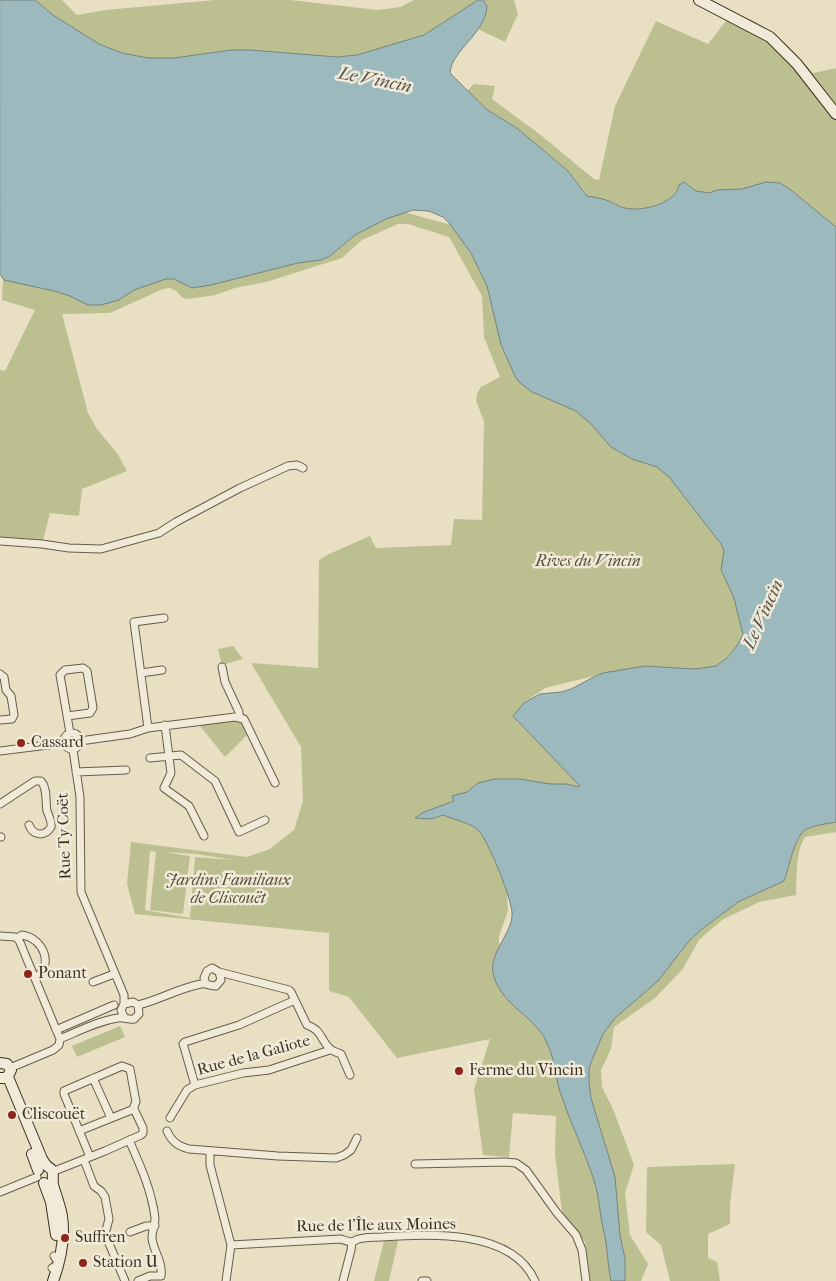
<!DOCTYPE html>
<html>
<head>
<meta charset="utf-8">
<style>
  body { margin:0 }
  canvas { display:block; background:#e9dfc3 }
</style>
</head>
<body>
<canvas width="836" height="1281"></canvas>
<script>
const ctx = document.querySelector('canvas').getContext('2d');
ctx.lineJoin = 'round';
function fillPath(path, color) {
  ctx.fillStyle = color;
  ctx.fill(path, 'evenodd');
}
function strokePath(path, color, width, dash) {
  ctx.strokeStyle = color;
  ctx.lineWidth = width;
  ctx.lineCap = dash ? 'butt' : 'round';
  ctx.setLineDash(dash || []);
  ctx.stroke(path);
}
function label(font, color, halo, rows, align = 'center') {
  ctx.font = font + ' "IM FELL French Canon",serif';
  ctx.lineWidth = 5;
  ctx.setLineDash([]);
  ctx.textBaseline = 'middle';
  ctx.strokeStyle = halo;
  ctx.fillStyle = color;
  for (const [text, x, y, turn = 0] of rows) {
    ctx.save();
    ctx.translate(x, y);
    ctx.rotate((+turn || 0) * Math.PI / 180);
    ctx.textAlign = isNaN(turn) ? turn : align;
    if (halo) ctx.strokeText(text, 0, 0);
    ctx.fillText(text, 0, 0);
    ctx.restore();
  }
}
const green = new Path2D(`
  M35 0H62L77 15 105 10 215 0H290L378 10 400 7 414 0H478L424 35 357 55 337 57 250 50H231L174 58H148L122 53 99 44 53 15Z
  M483 0H514L518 14 505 42 478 29 484 19 487 6Z
  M733 12C771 26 787 44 813 73L836 68V405L591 225 586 193 568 171 518 129 486 109 467 91 474 84 495 86 492 99 542 136 594 179 599 180 615 106 656 21 708 44Z
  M288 120 342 131 414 150 447 180 492 237 516 279 528 288 553 316 721 416 763 450 769 475 753 510 742 530 738 555 745 596 754 623 755 638 741 716 720 729 696 741 670 775 635 791 612 798 593 807 576 823 563 842 560 859 547 870 544 906 550 920 547 931 532 942 519 955 522 976 544 1016 545 1030 558 1057 569 1088 560 1091 572 1108 589 1159 597 1162 601 1144 593 1121 584 1077 588 1068 587 1059 593 1039 604 1021C583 1012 566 1015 555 993 552 989 551 981 552 977 554 973 559 968 562 964L575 962 592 947 593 908 586 879 596 846 614 826 660 808 686 801 707 780 741 756 760 747 780 744 801 755 836 782V832L805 837C795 853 797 877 796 895L759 902 722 920 699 940 682 970 655 998 614 1027 611 1049 601 1070 602 1087 613 1109 634 1165 625 1193 630 1235 648 1264 641 1281H590L585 1242 562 1212 555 1154 556 1116 513 1113 509 1157 483 1155 474 1089 490 1039 397 1058 349 997 329 991V933L135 914 127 884 131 842 247 857 270 849 294 830 303 801 301 747 251 663 318 668 319 560 329 554 370 536 376 548 451 545 454 519 482 520 484 421 476 401 477 394 481 387 500 377 484 337 482 296 449 237 408 224H398L362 240 342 258 266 282 235 288 215 295 189 299 183 298 176 291 170 288 163 289 110 313 62 314 88 413 97 429 117 453 127 471 82 489 79 516 50 513 43 540 0 537V370L5 371 35 310 2 300 3 279 0 274V141L9 153 45 185 75 191 233 133ZM413 210C428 211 442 213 451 225L404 212ZM594 676 571 689 561 692 540 694 525 702 545 688ZM150 851 156 852 150 910 183 914 190 856 164 852 196 854 234 860 195 857 190 918 145 910ZM507 894C516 916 511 927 499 946V936L508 911Z
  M233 646 243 659 222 665 218 649Z
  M239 719 249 733 225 757 200 726Z
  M120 1026 125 1037 77 1057 72 1046Z
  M735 1164 730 1203V1224L708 1234V1258L717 1262 720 1281H670L661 1245 646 1232 647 1167Z
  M384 1241H398L389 1281H374Z`);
const water = new Path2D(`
  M0 0H35L53 15 99 44 122 53 148 58H174L231 50H250L337 57 357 55 424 35 478 0H483L487 6C486 33 451 51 450 73L486 109 518 129 568 171 587 196C593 197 600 198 606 200 613 202 618 207 625 208 641 212 676 204 679 185L684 182 696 191 709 193 717 190 742 189 766 182 780 183 791 190 836 227V822C826 824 814 825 805 830 794 838 789 868 784 881L738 902 702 929 689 941 658 981 615 1018 603 1034 592 1060 589 1069V1083L591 1098 615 1177 620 1235 625 1259V1281H611C608 1268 608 1256 606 1243 605 1235 602 1226 601 1217 599 1205 598 1192 594 1180 584 1150 570 1122 560 1092 555 1074 555 1059 546 1041 535 1017 503 1006 494 977 487 955 509 938 512 917 515 905 487 838 478 830 471 823 452 819 443 815L432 819 415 818 424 812 454 801 452 796 467 792 478 783 494 779H520L550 784H566L579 787V785L513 716 524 703 540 694 561 692 571 689 596 676 603 673 645 666 695 669 716 666 727 658 736 647 743 635 734 598 721 570 724 551 721 544 669 477 657 467 632 459 611 447 591 424 576 411 532 392 519 382 515 376 501 345 487 286 471 253 449 223 443 217 429 211 413 210 386 219 355 235 330 256 321 260 298 263 211 285 192 288 174 279H166L134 290 119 300 101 305H88L70 296 54 291 4 280 0 274Z`);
const street = new Path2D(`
  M0 541 42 544 69 548 101 549 159 533 176 522 240 488 288 466 297 465 303 468
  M222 667 225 682 239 712V718
  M141 673 162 670
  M0 674 4 677 6 690 11 696 14 715 12 719 0 720
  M67 716 90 713 93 708 87 671 83 668 65 670 60 675 70 733
  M165 725 171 773 164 788 189 806 204 836
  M148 728 134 622 164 618
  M64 741a8 8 0 1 1 16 0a8 8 0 1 1-16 0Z
  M80 741 130 734 148 728 235 717 244 719 275 783
  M73 750 80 797 81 892 124 995V1004
  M0 751 64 743
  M150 758 181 755 215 781 239 832 265 820
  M76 772 126 770
  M0 804 35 781H41C48 789 45 801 47 811 49 817 52 820 51 827 45 837 33 836 29 825
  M0 837H1
  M0 936 15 937 19 940 60 1039
  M17 938 22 935C43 938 55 965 35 978
  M219 972 289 990 291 992 307 1025C322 1030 320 1039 330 1049 333 1051 338 1053 341 1054L350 1075
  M93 982 114 974
  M138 1005C159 1000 179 988 201 984 206 983 210 986 216 986L221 980 219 972 212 968 207 971 204 978 206 984
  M56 1030 114 1005
  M60 1039C79 1031 98 1021 118 1018 124 1017 128 1020 134 1019L139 1014 138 1005 133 1002 124 1004 121 1010 124 1017
  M10 1068 53 1050 59 1045 60 1039
  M93 1078 111 1118
  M195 1085 184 1047 183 1044 185 1042 239 1025 295 1000
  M170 1118 187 1090 195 1085 243 1073 269 1070 330 1050
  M79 1131 134 1109V1106L136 1102 130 1069 122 1066 64 1091V1094L90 1157
  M167 1131C172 1142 178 1146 189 1149L278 1156 336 1158 344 1155 351 1150 357 1138
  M129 1140C140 1165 152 1191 155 1218 155 1225 152 1231 152 1238 153 1251 163 1261 161 1276H150L138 1281
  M210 1151V1165L231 1245 226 1281
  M84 1160 94 1186 101 1191 105 1197 109 1219 105 1234 125 1281
  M415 1164 505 1162 516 1163 526 1170 557 1213 576 1235 582 1250 586 1281
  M52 1172 105 1151 141 1135 143 1133V1128L134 1109
  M0 1192 37 1177
  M130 1232 146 1226H155
  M231 1245 341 1239C344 1240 349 1242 352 1242 355 1241 357 1239 359 1239 366 1237 375 1237 382 1237 430 1234 512 1229 535 1281
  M52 1268 59 1264 54 1256
  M343 1281 351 1250 352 1242
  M422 1281H427`);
const secondary = new Path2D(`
  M699 0 770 37 797 64 836 114
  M0 1063 7 1064 11 1070 7 1078H0
  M8 1077 42 1159C46 1167 48 1166 52 1170 54 1174 52 1181 53 1185 56 1195 60 1205 62 1216 65 1238 61 1260 53 1281
  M32 1154 38 1170
  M44 1183 51 1202 56 1235`);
const markers = [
  [21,743,5,"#8f2418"],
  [28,974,5,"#8f2418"],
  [459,1071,5,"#8f2418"],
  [12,1115,5,"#8f2418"],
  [65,1238,5,"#8f2418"],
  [83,1263,5,"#8f2418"]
];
const parkNames = [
  ["Rives du Vincin",588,562],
  ["Jardins Familiaux",228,881],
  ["de Cliscouët",228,899]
];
const poiNames = [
  ["Cassard",31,743],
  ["Ponant",38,974],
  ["Ferme du Vincin",469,1071],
  ["Cliscouët",22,1115],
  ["Suffren",75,1238],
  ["Station U",93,1263]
];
const streetNames = [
  ["Rue Ty Coët",65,836,-92],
  ["Rue de la Galiote",254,1056,-15],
  ["Rue de l'Île aux Moines",376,1226,-1]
];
const waterNames = [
  ["Le Vincin",375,81,11],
  ["Le Vincin",764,615,-66]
];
fillPath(green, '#bcc090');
fillPath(water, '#9cbabe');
strokePath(water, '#76837f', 1);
strokePath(street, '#675c4a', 9);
strokePath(secondary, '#3c3021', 12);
strokePath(street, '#f1ead8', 7);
strokePath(secondary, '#f1ead8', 10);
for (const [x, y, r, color] of markers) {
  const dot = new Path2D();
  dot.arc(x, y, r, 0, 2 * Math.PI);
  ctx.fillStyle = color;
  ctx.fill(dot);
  strokePath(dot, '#f1ead8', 2);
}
label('italic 16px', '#564d37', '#f1ead8', parkNames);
label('16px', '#3c3021', '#f1ead8', poiNames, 'left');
label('16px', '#3c3021', '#f1ead8', streetNames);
label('italic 18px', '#545248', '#f1ead8', waterNames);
</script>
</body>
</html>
